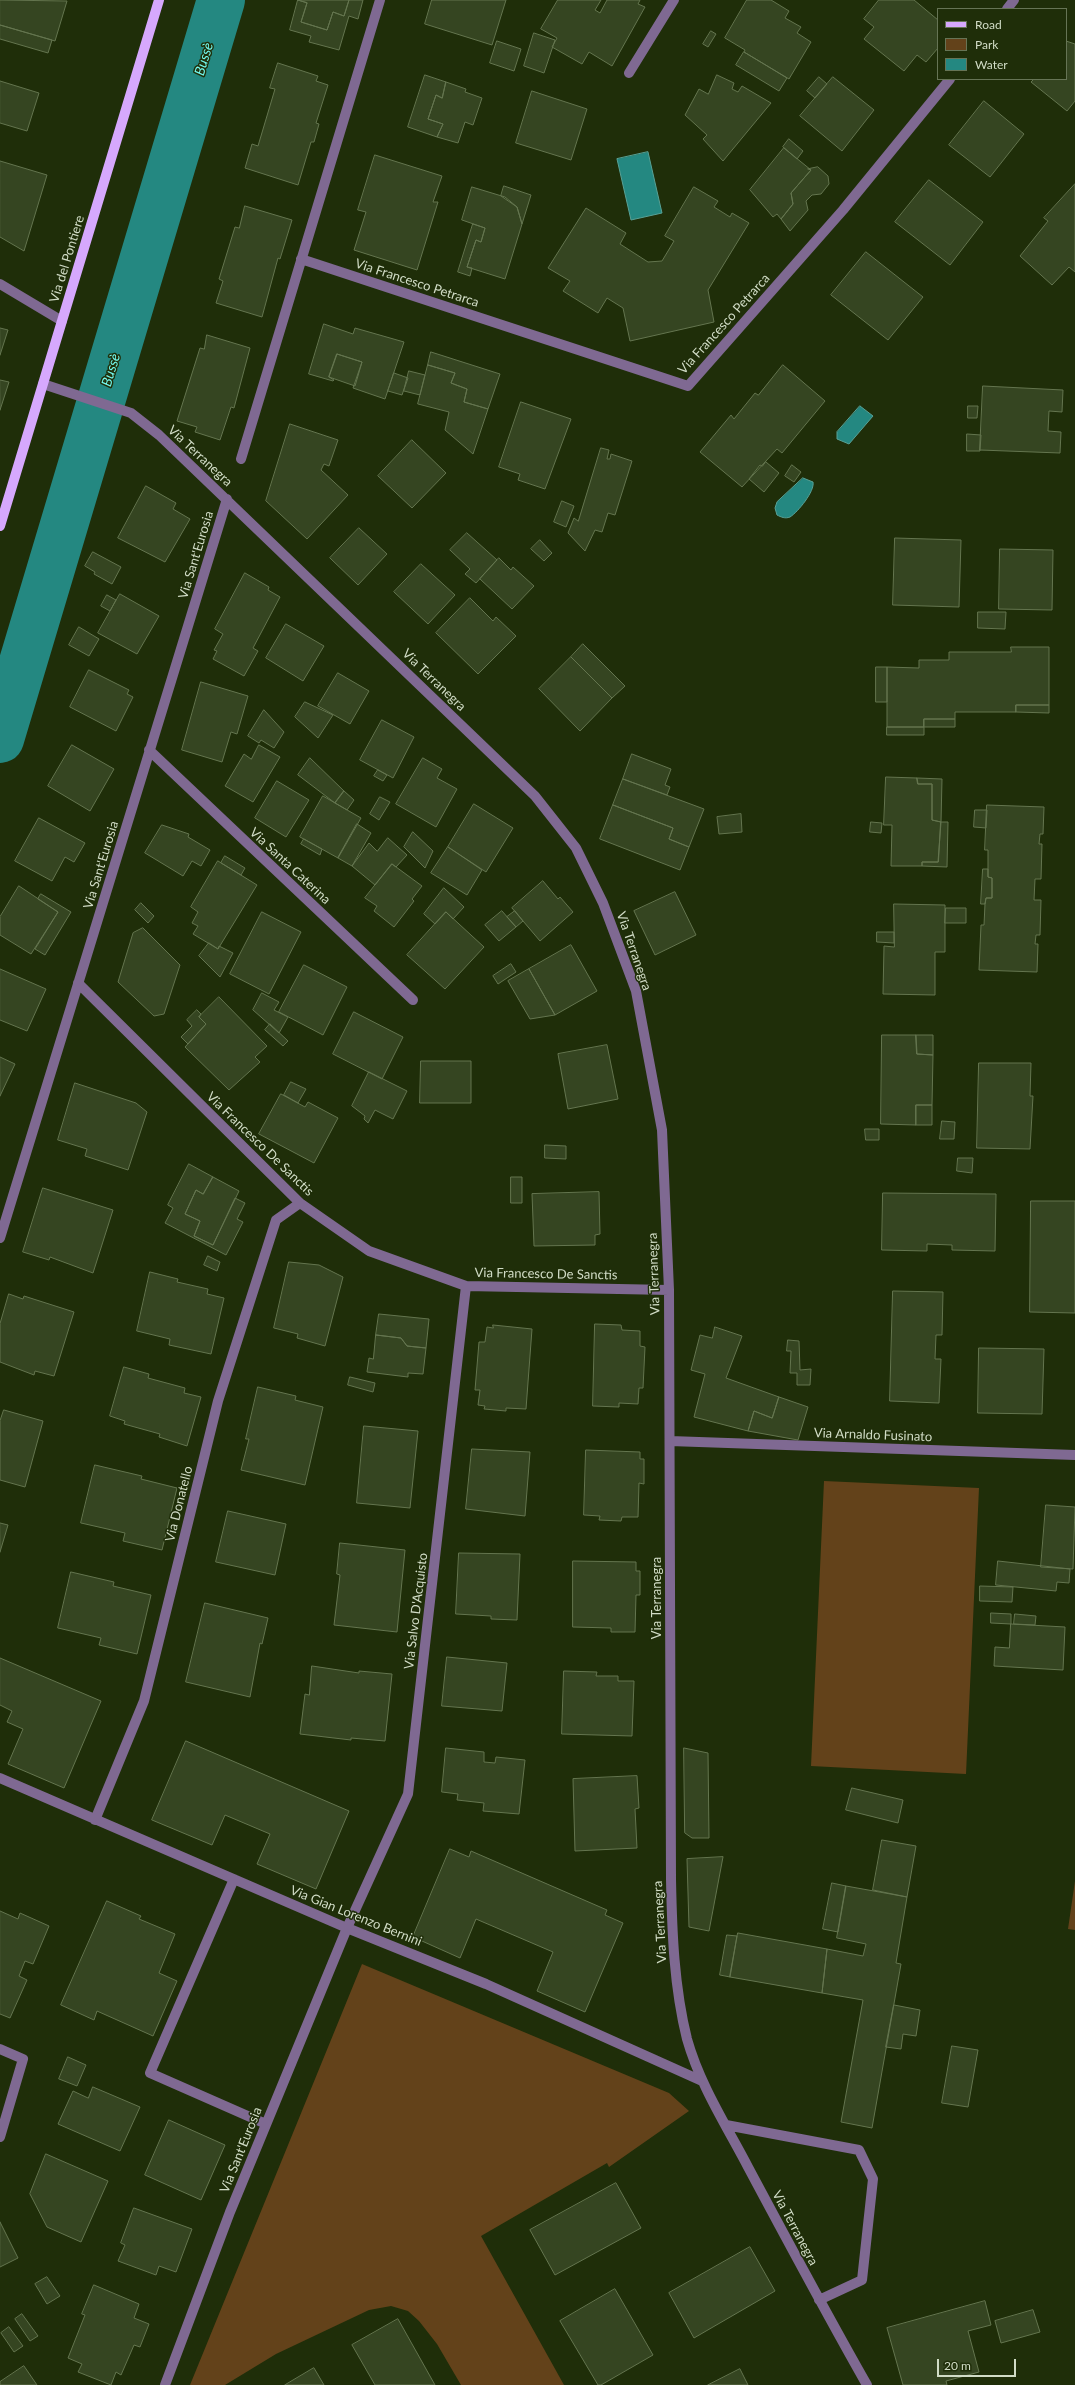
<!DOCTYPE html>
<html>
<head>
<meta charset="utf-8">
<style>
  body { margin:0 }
  #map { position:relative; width:1075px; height:2385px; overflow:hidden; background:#1f2e09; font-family:Lato,sans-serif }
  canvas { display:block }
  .legend { position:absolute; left:937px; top:8px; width:130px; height:72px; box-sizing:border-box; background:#1f2e09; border:1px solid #667455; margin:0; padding:5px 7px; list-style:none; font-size:12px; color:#d1dcc6 }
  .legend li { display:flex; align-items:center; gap:8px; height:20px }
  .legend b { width:20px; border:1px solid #667455 }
  .scale { position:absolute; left:937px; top:2359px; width:79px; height:18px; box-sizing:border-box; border:2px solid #d1dcc6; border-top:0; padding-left:5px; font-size:12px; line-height:14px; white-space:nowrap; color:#d1dcc6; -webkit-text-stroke:3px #1f2e09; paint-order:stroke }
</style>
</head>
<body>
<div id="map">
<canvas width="1075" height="2385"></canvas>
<ul class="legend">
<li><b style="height:5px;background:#d6a8fd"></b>Road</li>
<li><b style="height:11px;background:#63421a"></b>Park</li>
<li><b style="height:11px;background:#248881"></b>Water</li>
</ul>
<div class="scale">20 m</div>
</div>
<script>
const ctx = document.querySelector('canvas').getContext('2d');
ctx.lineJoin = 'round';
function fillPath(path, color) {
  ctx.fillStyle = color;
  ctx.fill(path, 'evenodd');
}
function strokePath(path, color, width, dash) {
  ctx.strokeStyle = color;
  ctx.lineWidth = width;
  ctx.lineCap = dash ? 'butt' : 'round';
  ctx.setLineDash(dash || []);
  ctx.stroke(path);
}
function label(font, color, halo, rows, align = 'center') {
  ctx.font = font + ' Lato,sans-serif';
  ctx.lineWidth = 3;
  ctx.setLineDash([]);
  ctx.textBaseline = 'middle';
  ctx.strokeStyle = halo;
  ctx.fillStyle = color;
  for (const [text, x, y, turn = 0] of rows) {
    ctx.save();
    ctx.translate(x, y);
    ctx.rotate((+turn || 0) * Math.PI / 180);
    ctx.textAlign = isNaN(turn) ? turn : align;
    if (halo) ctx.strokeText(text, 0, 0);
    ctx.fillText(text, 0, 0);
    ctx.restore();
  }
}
const green = new Path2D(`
  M824 1481 979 1488 966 1774 811 1766Z
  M1075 1881V1930L1068 1929Z
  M362 1964 669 2093 689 2111 609 2167 607 2163 481 2236 564 2385H461L437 2344 419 2321 408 2311 391 2306 369 2310 276 2354 225 2385H190Z`);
const water = new Path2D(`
  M648 152 662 213 631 220 617 159Z
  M860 406 873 416 849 444 837 439V432Z
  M803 478 813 482C815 491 798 512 790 517 785 519 781 517 777 515L775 508 777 502Z`);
const river = new Path2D(`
  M0 739 221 0`);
const building = new Path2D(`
  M0 0 67 1 55 41 0 25Z
  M298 0H349L344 16 333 12 327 30 301 22 307 3Z
  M298 0 307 3 301 22 327 30 333 12 344 16 349 0H363L358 19 349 16 339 50 309 42 311 36 290 30Z
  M432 0H506L492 45 425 24Z
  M558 0H601L595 10 600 13 607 0H640L638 4 645 7 612 66 589 52 582 64 552 47 557 38 541 29Z
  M747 0H771L789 11 785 18 801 27 797 33 811 42 789 79 744 52 745 50 725 38Z
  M879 0H914L938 20V48L926 62 917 55 904 71 864 39 874 27 864 19Z
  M0 25 52 40 48 53 0 39Z
  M711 31 716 34 708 47 703 44Z
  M534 33 555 40 544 73 524 66Z
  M497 41 521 49 514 71 490 63Z
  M1066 41 1075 44V101L1067 111 1031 82 1034 79H1066Z
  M744 52 787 78 779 91 736 65Z
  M278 63 318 76 316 81 328 85 316 123 319 124 314 142H311L298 185 245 168 252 144 258 146 275 89 270 88Z
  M425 75 446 82 442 98 436 95 428 119 443 124 437 137 408 127Z
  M717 75 734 83 732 89 738 92 742 86 771 103 723 161 703 139 707 135 685 115 699 89 708 94Z
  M819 77 827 84 815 98 807 91Z
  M833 77 874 110 842 151 800 116Z
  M0 81 39 93 27 131 0 123Z
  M446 82 466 89 465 92 482 98 473 125 465 122 458 143 437 137 443 124 428 119 436 95 442 98Z
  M532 91 587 109 571 160 516 143Z
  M984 101 1024 134 990 177 949 145Z
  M789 139 803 151 797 159 783 147Z
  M784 148 811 170 791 193 793 204 781 219 777 214 773 217 750 190Z
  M375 155 442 176 433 202H438L417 270 354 250 366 212 358 210Z
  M0 161 47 175 24 251 0 237Z
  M818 167 828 176 829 184 821 194 812 195 806 201 808 210 790 231 781 219 793 204 791 193 811 170 808 169Z
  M929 180 983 222 950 265 895 222Z
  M1075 184V272L1069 267 1052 285 1020 256 1048 221 1044 218Z
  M504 186 531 195 522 224 517 207 501 196Z
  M472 187 505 197 517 207 522 224 505 279 467 267 476 240 481 242 485 228 462 220Z
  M694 187 718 201 714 207 730 217 732 213 749 223 708 290 714 322 630 341 623 308 607 298 598 313 563 291 570 281 548 268 586 208 626 233 620 244 648 262 662 261 674 241 665 236Z
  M245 206 292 220 280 259 278 258 262 317 216 303 223 281 219 279 235 227 239 228Z
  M473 224 485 228 481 242 476 240 467 267 472 268 470 276 458 272Z
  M866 252 923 297 888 340 831 295Z
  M324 324 353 334 355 328 404 342 385 399 353 388 362 362 337 354 329 377 334 380 333 381 309 374Z
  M0 328 8 330 0 355Z
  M207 335 250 348 234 408 231 407 220 440 195 432 197 427 177 421 200 348 204 349Z
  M431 352 500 374 488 409 464 402 467 389 451 383 455 373 428 365Z
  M337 354 362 362 355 386 329 377Z
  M428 365 455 373 451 383 467 389 464 402 488 409 473 454 445 430 449 412 418 404Z
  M783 365 825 401 782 453 777 449 742 487 700 452 731 415 734 419 755 393 758 395Z
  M409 371 425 375 420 395 404 391Z
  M394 373 408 378 402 395 388 391Z
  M0 380 9 382 0 410Z
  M983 386 1063 390 1062 412 1049 411 1048 431 1061 432 1060 453 980 450Z
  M521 402 571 419 545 489 518 480 520 474 499 467Z
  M968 406H978L977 418H968Z
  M290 424 338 440 329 466 324 464 321 470 348 495 307 539 266 501Z
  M967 434 981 435 980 451H967Z
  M412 440 446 473 412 508 378 476Z
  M601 448 609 450 607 459H610L611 454 632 461 615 515 608 513 602 532 595 530 585 551 568 533 574 518 578 521Z
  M766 462 779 473 764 492 749 479 760 465 762 466Z
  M792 465 801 472 794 482 785 476Z
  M146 486 176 503 173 509 190 519 165 562 118 538Z
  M562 501 574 506 566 527 554 522Z
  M359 528 387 554 358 585 330 558Z
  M467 533 497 560 476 583 465 574 470 569 450 550Z
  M895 538 961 540 959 607 893 605Z
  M540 540 552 553 544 561 531 549Z
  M1000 549 1053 550 1052 610 999 609Z
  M93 552 121 567 112 584 94 574 95 572 85 566Z
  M499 558 511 570 513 567 534 586 512 609 480 579Z
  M421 564 455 595 428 624 394 592Z
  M245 573 269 587 268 590 280 597 253 648 258 651 244 676 213 659 217 651 214 650 223 634 215 629Z
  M120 594 159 616 137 654 98 633Z
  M107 595 116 600 110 611 101 606Z
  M470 598 493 621 496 617 516 636 478 674 436 633Z
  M978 612H1006L1005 629 978 628Z
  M286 624 324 646 303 681 266 658Z
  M79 627 99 639 89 656 69 645Z
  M583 644 625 686 612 698 571 657Z
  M1011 647H1049V705H1016V712H955V719H924V727H887V667L919 668V660H949V652H1011Z
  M571 657 612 698 580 731 539 689Z
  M876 667H887V702H876Z
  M89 670 129 690 127 694 133 697 116 731 70 707Z
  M338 673 369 691 350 724 318 706Z
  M201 682 248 696 237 734 231 732 222 762 182 750Z
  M305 702 333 715 318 738 295 717Z
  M1016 705H1049V713L1016 712Z
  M264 710 284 732 274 748 261 740 259 743 248 736Z
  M924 719H955V727H924Z
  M382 720 414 737 393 778 360 760Z
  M887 727H924V735H887Z
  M72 745 114 769 90 811 48 786Z
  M259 745 280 757 253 802 225 786 244 754 251 759Z
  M632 754 671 769 665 785 670 787 667 795 623 779Z
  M310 758 344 791 335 803 298 775Z
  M423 758 442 769 437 778 457 789 436 827 396 804Z
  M378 770 387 775 383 781 374 776Z
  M886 777 917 778 918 784H932V820L941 822 938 862H922V866H891L892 825H884Z
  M917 778 942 779 941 822 932 820V784H918Z
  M623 779 704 809 689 847 669 839 673 828 613 805Z
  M277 781 309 800 286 837 255 818Z
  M344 791 354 800 347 810 335 803Z
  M323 796 361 818 338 858 300 837Z
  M380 797 390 802 379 820 370 814Z
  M474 804 513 828 486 872 448 847Z
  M613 805 673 828 669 839 689 847 680 870 600 839Z
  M987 805 1044 807 1043 834H1040L1039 844H1042L1041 879H1035L1034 900H1041L1040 935H1036L1035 944H1038L1037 972 979 970 981 925H984L985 904 986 898H992V878L988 877V850H985Z
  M975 810H987L986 828 974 827Z
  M741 814 742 832 719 834 717 817Z
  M39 818 85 843 74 862 65 857 52 881 15 861Z
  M871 822 882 823 881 833 870 832Z
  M941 822H948L947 867 922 866V862H938Z
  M357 824 371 833 352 866 338 858Z
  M162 825 189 834 188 837 210 850 201 866 192 861 183 876 145 853Z
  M413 832 433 851 425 868 404 847Z
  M388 838 407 855 396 867 392 864 375 885 352 866 369 843 377 851Z
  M304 839 322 849 320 855 301 844Z
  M448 847 482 870 467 895 431 873Z
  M225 856 245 868 241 875 221 863Z
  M218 861 257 885 218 949 193 934 198 926 192 923 198 912 191 907Z
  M392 864 422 886 412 899 414 901 394 927 374 911 377 906 365 898Z
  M983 869H988V877L992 878V898H986L985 904H981Z
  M543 881 558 899 560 897 573 912 540 941 512 908Z
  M19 886 58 912 31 954 0 935V917Z
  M444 888 464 907 453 919 446 912 435 924 424 914Z
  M675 892 696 935 655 955 634 911Z
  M41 894 71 912 45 955 35 949 58 912 38 899Z
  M141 903 154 916 148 923 135 910Z
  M894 904 945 905V952H935V995L883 994 884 946 894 947Z
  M946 908H966V923H945Z
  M502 911 516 927 499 941 485 925Z
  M515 911 523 921 516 927 507 917Z
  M262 912 301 932 269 994 230 974Z
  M446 912 484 947 445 989 407 955Z
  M143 928 180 965 164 1014 154 1016 118 982 133 933Z
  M877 932H894V943L877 942Z
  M209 943 218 949 219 946 233 953 220 977 199 956Z
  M571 945 597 991 555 1015 529 969Z
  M511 964 516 972 498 984 493 976Z
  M304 965 347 987 323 1035 279 1012Z
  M0 969 46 989 27 1031 0 1020Z
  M529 969 555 1015 530 1019 508 981Z
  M262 993 279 1002 274 1010 288 1017 279 1033 253 1010Z
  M219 997 267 1046 255 1057 260 1062 229 1090 185 1047 206 1024 199 1017Z
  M197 1010 201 1014 199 1017 206 1024 188 1044 181 1037 192 1026 187 1020Z
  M354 1012 403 1037 382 1079 333 1054Z
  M270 1024 288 1041 283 1046 265 1030Z
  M882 1035H916L917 1054 933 1055 932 1105H916V1125L881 1124Z
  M916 1035H933V1055L917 1054Z
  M607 1045 618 1099 568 1109 558 1054Z
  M0 1057 15 1064 0 1096Z
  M421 1061H471V1103H420Z
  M979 1063H1031L1030 1096H1033L1030 1149 977 1148Z
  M369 1072 407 1091 393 1119 375 1110 368 1123 364 1119 365 1116 352 1106Z
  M291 1082 306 1089 298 1103 284 1095Z
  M75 1083 136 1103 147 1112 128 1170 85 1156 87 1149 58 1140Z
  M281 1094 305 1107 308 1102 338 1118 314 1163 259 1134Z
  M916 1105H932V1125H916Z
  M942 1121 955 1122 954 1139H940Z
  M865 1129H879V1140H866Z
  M545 1145 566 1146V1159L545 1158Z
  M958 1158H973L972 1173 957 1171Z
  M189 1164 213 1177 203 1194 196 1190 185 1214 200 1221 194 1236 213 1245 235 1198 245 1203 237 1219 243 1222 226 1255 165 1223 173 1208 168 1205Z
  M213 1177 239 1191 213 1245 194 1236 200 1221 185 1214 196 1190 203 1194Z
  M511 1177H522V1203H511Z
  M43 1188 113 1210 93 1273 50 1257 49 1260 23 1252Z
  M599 1192 600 1234 595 1235V1245L534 1246 532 1194Z
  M883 1193 996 1194 995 1251 952 1250V1245L927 1244V1251L882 1250Z
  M1031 1201H1075V1313L1030 1312Z
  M208 1256 220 1262 217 1271 204 1265Z
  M289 1262 319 1265 343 1277 325 1346 297 1338 298 1334 274 1328Z
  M150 1272 178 1279 177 1282 208 1289 207 1294 224 1298 211 1354 169 1345 170 1339 137 1331Z
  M893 1291 943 1292 942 1335H936L935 1359H941L939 1403 890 1401Z
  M9 1294 23 1299 24 1296 74 1312 54 1376 35 1371 34 1375 0 1362V1324Z
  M379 1314 429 1319 426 1348 407 1346 401 1338 376 1335Z
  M595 1324 621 1325 622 1330 640 1331V1346L645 1347 643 1388H639L638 1404 619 1403V1407L593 1406Z
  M493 1325 532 1329 526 1409 506 1408V1411L484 1409 485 1406 478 1405 480 1390H475L479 1342H485L487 1327 493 1328Z
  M715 1327 742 1336 726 1378 779 1397 772 1418 754 1411 748 1431 694 1417 705 1374 691 1370 700 1335 712 1338Z
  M376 1335 401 1338 407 1346 426 1348 423 1374 408 1373V1377L367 1372 369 1358 373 1359Z
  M788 1340 799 1341 800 1370 811 1369 810 1385H797V1373H790L791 1351H787Z
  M979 1348 1044 1349 1042 1414 978 1413Z
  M124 1367 149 1374 148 1378 185 1388 184 1393 201 1397 187 1446 159 1437 160 1434 124 1424 125 1421 110 1416Z
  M350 1377 375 1383 373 1392 348 1385Z
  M258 1387 296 1396 295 1400 323 1407 305 1485 241 1470 249 1439H246Z
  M779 1397 808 1407 798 1440 748 1431 754 1411 772 1418Z
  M4 1410 43 1421 25 1487 0 1480V1421Z
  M364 1426 418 1431 410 1508 357 1503Z
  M472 1449 530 1452 525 1516 466 1509Z
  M586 1450 640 1452V1459H644V1484L639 1483 638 1517H622L621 1521 599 1520 600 1516 584 1515Z
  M95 1465 142 1476 141 1479 177 1488 162 1550 123 1541 125 1533 81 1523Z
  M1046 1505 1075 1507 1073 1569 1041 1567Z
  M228 1511 286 1524 275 1575 216 1562Z
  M0 1523 8 1525 0 1552Z
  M340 1543 405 1550 397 1632 334 1625 340 1575 337 1574Z
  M459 1553 520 1554 517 1620 491 1619V1616L456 1614Z
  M573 1561 636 1562V1571H640V1595H636L635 1632H611V1628L573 1627Z
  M998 1561 1070 1569 1069 1583 1057 1582 1056 1591 996 1585Z
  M71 1572 114 1582 113 1586 151 1595 137 1654 99 1645 101 1638 58 1628Z
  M980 1586 1013 1587 1012 1602 980 1601Z
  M205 1603 268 1618 262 1644 260 1643 250 1697 186 1682Z
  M991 1613 1011 1614V1624L991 1623Z
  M1015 1614 1036 1616 1035 1625 1014 1624Z
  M1011 1624 1065 1627 1063 1670 994 1666 995 1647 1009 1648Z
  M447 1657 507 1663 502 1711 442 1706Z
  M0 1658 101 1701 64 1788 8 1764 23 1729 7 1722 12 1711 0 1705Z
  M312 1666 359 1673V1671L392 1674 385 1741 351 1738V1740L300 1734 305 1694 309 1695Z
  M564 1671 597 1672 596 1676H618V1681H634L632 1736 562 1734Z
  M186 1741 349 1811 316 1889 257 1864 270 1834 225 1815 212 1845 152 1820Z
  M446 1748 484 1752V1762L495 1763 496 1757 525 1760 519 1814 483 1811 484 1803 457 1800 458 1794 442 1792Z
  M684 1748 708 1753 709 1838H692L685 1833Z
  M637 1776 639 1808 635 1809 637 1848 575 1851 573 1779Z
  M852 1788 903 1800 898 1823 846 1810Z
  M882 1840 916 1846 907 1897 873 1890Z
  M450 1849 469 1857 471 1851 607 1910 605 1915 623 1923 585 2012 537 1991 553 1952 476 1919 460 1958 413 1937Z
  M723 1857 709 1931 689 1927 687 1859Z
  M832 1883 846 1886 838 1932 823 1929Z
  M846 1886 907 1897 896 1963 901 1964 872 2128 841 2122 863 2000 822 1993 827 1949 863 1956 866 1944 837 1938Z
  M107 1901 141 1916 139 1919 175 1934 159 1973 177 1981 153 2036 97 2011 94 2020 61 2005Z
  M0 1911 18 1919 20 1913 49 1926 33 1964 25 1961 19 1976 27 1980 10 2018 0 2014Z
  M738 1933 827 1949 822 1993 730 1977Z
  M727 1935 737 1936 730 1977 720 1975Z
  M894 2005 920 2010 916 2036 903 2034 901 2049 886 2047Z
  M952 2046 978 2050 968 2107 942 2103Z
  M68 2057 86 2065 77 2086 59 2079Z
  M93 2087 140 2107 120 2151 58 2124 73 2091 88 2098Z
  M169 2120 225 2145 201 2200 145 2175Z
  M46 2154 108 2181 81 2242 47 2227 30 2194Z
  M616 2183 641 2228 555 2275 530 2230Z
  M134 2208 192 2229 176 2272 159 2266 156 2275 118 2261 125 2245 121 2243Z
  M0 2222 18 2258 0 2267Z
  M750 2247 775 2291 694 2338 669 2293Z
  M47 2277 60 2296 47 2304 35 2284Z
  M94 2285 139 2304 134 2318 149 2324 140 2347 134 2345 121 2375 116 2372 111 2385 78 2372 82 2364 68 2358 85 2315 82 2314Z
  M615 2289 653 2355 601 2385H598L560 2321Z
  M985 2301 991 2325 968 2331 979 2372 946 2381 947 2385H903L887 2328Z
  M1033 2310 1040 2332 1001 2343 995 2321Z
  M22 2314 38 2336 30 2341 15 2319Z
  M398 2319 435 2385H375L352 2345Z
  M9 2327 23 2346 14 2352 1 2333Z
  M24 2366 37 2385H0V2382Z
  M314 2368 324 2385H285Z
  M740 2369 748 2385H708Z`);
const minor = new Path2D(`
  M1007 9 1014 0
  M629 73 674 0
  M301 259 688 386 843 210 950 79
  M0 284 62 321
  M43 384 131 413 159 435 535 796 576 848 603 903 636 991 662 1130 669 1290 671 1879C672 1932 674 1987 687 2039 700 2085 726 2125 748 2167 787 2240 826 2313 867 2385
  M241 459 380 0
  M149 750 413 1000
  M78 983 300 1203 369 1251 466 1286 669 1290
  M0 1238 227 499
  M670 1441 1075 1455
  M0 1778 347 1928 486 1984 702 2081
  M95 1820 144 1701 218 1401 276 1220 300 1203
  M234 1879 150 2073 266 2124
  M0 2049 23 2059 0 2137
  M726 2125 859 2150 873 2179 862 2280 819 2300
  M165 2385 230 2212 347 1928 408 1794 466 1286`);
const major = new Path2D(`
  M0 526 159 0`);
const streetNames = [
  ["Via del Pontiere",67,259,-73],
  ["Via Francesco Petrarca",417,283,18],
  ["Via Francesco Petrarca",724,324,-48],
  ["Via Terranegra",200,456,43],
  ["Via Sant'Eurosia",196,555,-73],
  ["Via Terranegra",434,680,44],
  ["Via Sant'Eurosia",101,865,-73],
  ["Via Santa Caterina",290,866,43],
  ["Via Terranegra",634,951,71],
  ["Via Francesco De Sanctis",260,1144,44],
  ["Via Francesco De Sanctis",546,1274,1],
  ["Via Terranegra",654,1274,-92],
  ["Via Arnaldo Fusinato",873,1435,2],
  ["Via Donatello",179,1504,-76],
  ["Via Terranegra",657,1598,-90],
  ["Via Salvo D'Acquisto",416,1611,-83],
  ["Via Gian Lorenzo Bernini",356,1916,22],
  ["Via Terranegra",660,1922,-93],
  ["Via Sant'Eurosia",241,2150,-68],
  ["Via Terranegra",795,2228,62]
];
const waterNames = [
  ["Bussè",204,59,-73],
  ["Bussè",111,370,-73]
];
fillPath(green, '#63421a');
fillPath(water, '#248881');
strokePath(water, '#58a196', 1);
strokePath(river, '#248881', 48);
fillPath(building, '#354521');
strokePath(building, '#64754f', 1);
strokePath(minor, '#7f6992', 10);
strokePath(major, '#d6a8fd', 10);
label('13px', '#d1dcc6', '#1f2e09', streetNames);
label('italic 14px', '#74faf0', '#1f2e09', waterNames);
</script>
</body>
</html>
